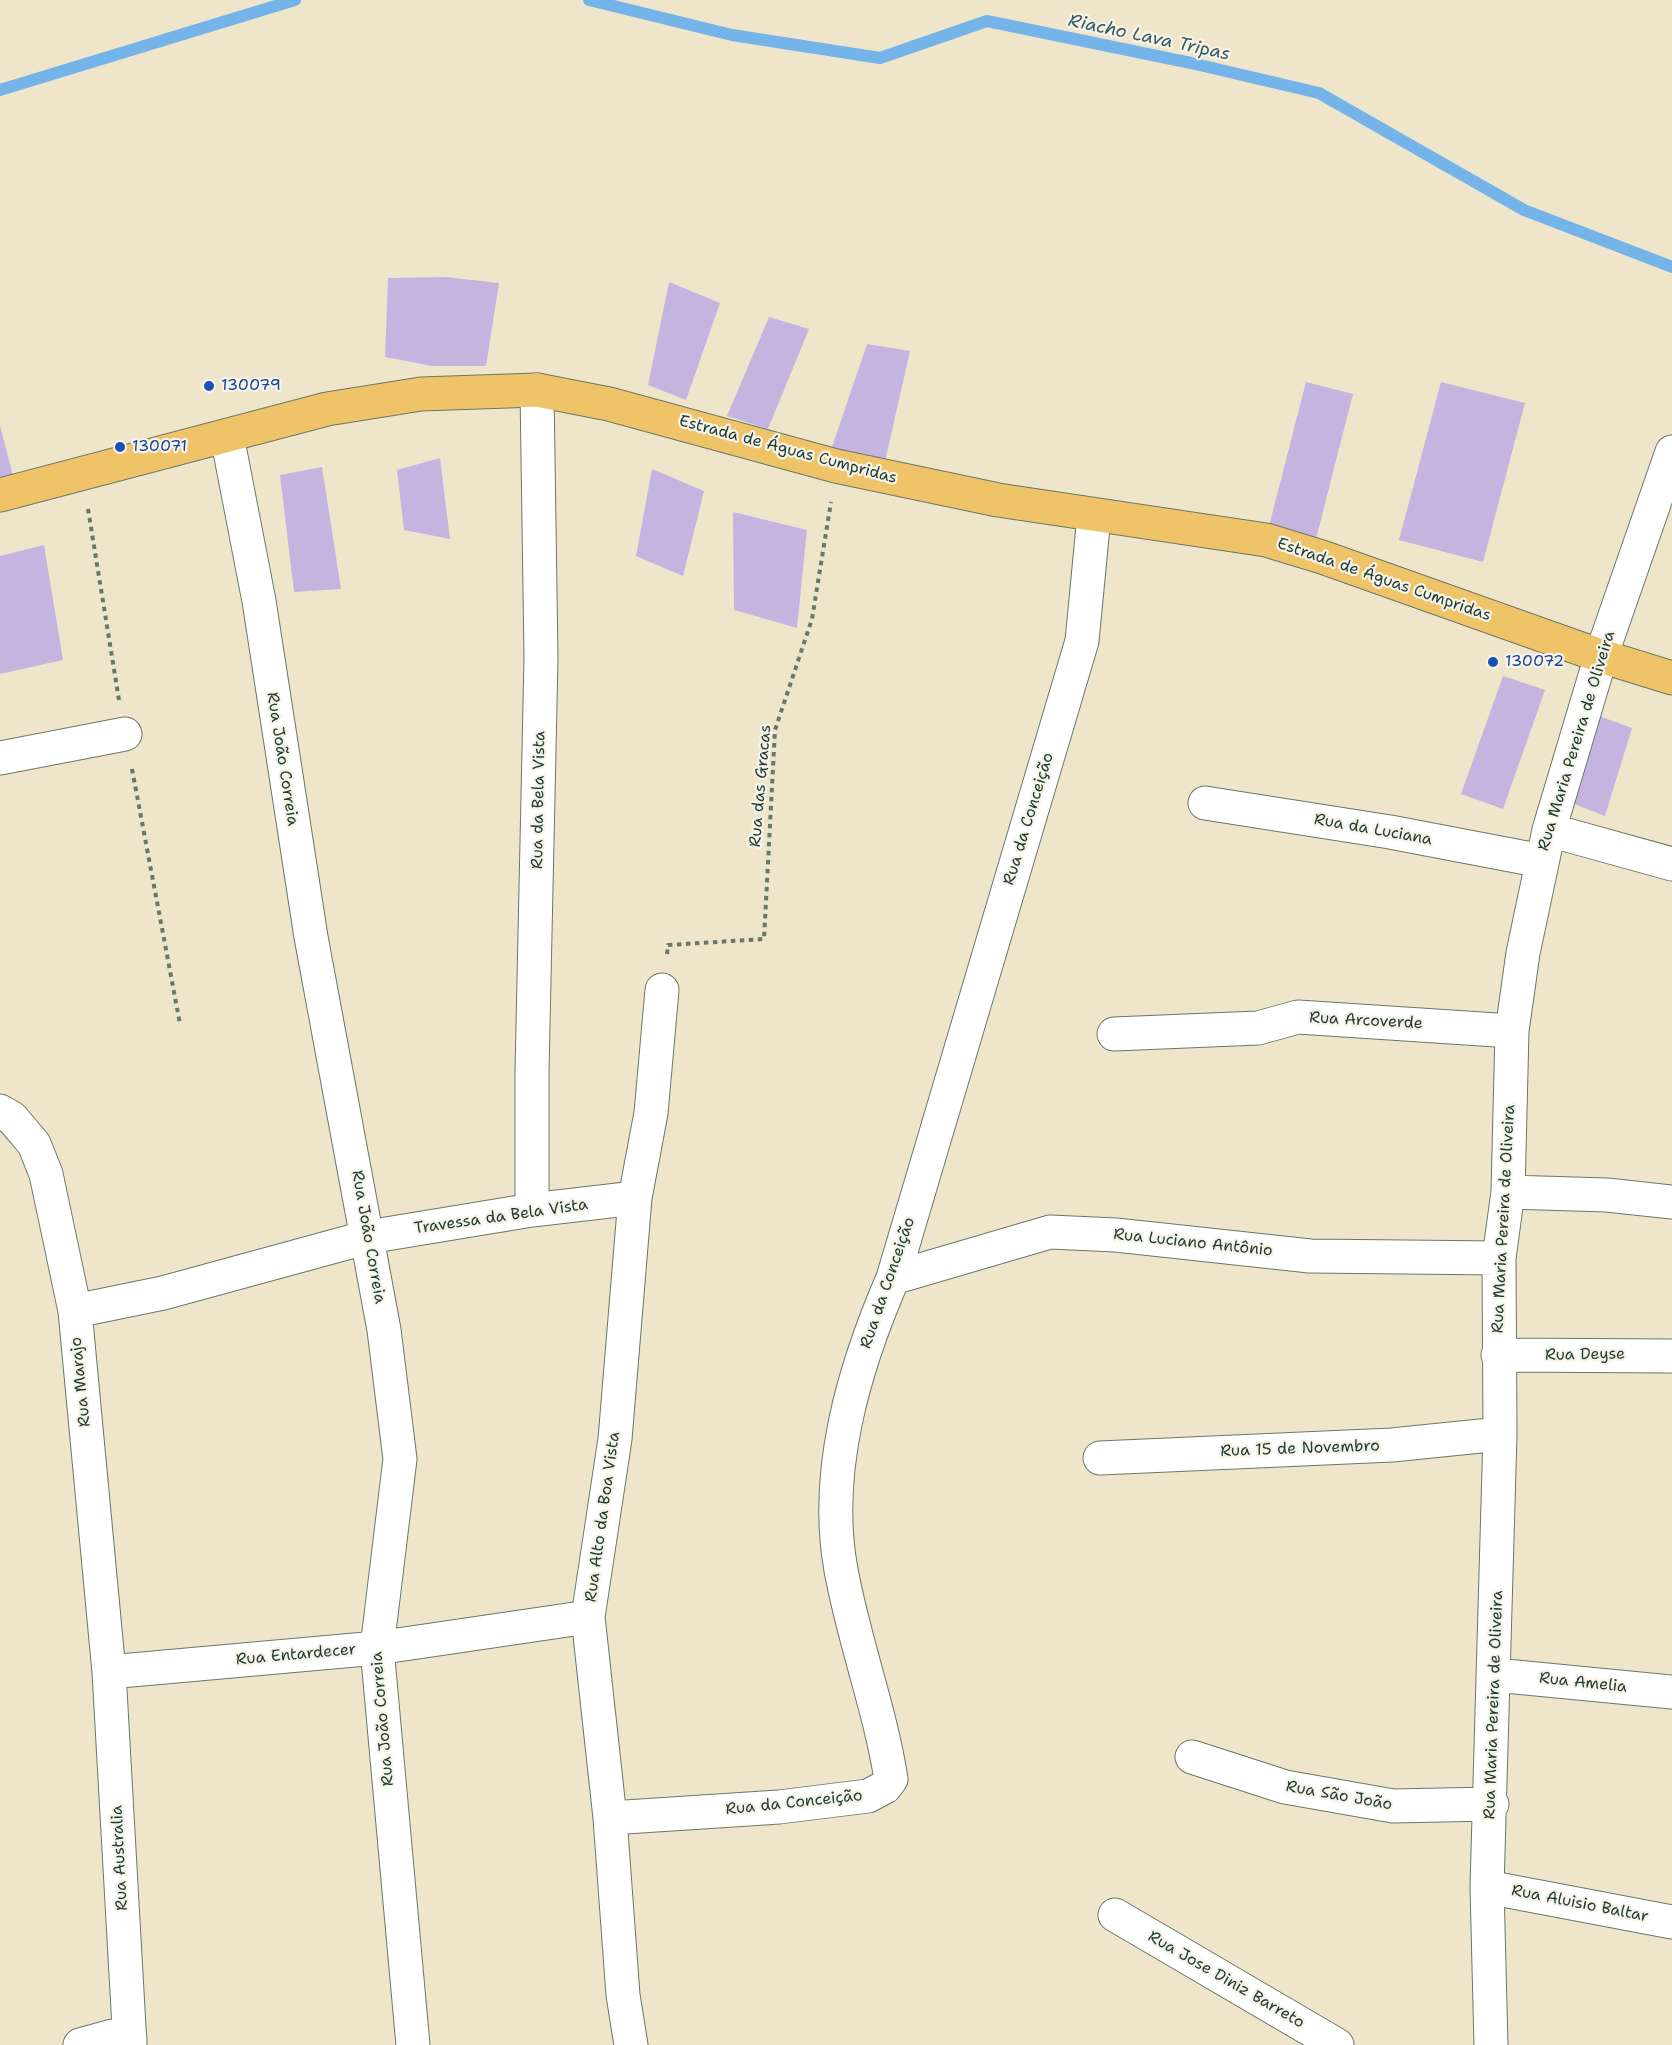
<!DOCTYPE html>
<meta charset="utf-8">
<style>
body{margin:0}
canvas{display:block;background:#efe5ca}
</style>
<canvas width="1672" height="2045"></canvas>
<script>
const context = document.querySelector('canvas').getContext('2d');
context.lineJoin = 'round';
function strokePath(path, color, width, dash) { context.strokeStyle = color; context.lineWidth = width; context.lineCap = dash ? 'butt' : 'round'; context.setLineDash(dash || []); context.stroke(path); }
function paint(path, color) { context.fillStyle = color; context.fill(path, 'evenodd'); }
function drawText(font, color, halo, rows, align = 'center') {
  context.font = font + ' "Shantell Sans",sans-serif'; context.lineWidth = 4.5; context.setLineDash([]); context.textBaseline = 'middle'; context.strokeStyle = halo; context.fillStyle = color; for (const [text, x, y, turn = 0] of rows) {
    context.save(); context.translate(x, y); context.rotate((+turn || 0) * Math.PI / 180); context.textAlign = isNaN(turn) ? turn : align; if (halo) context.strokeText(text, 0, 0); context.fillText(text, 0, 0); context.restore();
  }
}
strokePath(new Path2D(`
 M589 0 732 35 880 58 987 21 1191 63 1319 93 1524 210 1672 267
 M0 90 295 0`), '#74b4e8', 12);
paint(new Path2D(`
 M445 277 499 283 486 366H432L385 357 388 278Z
 M669 282 720 303 686 400 648 385Z
 M769 317 809 329 768 429 727 416Z
 M867 344 910 351 884 466 831 450Z
 M1306 382 1353 394 1316 539 1269 526Z
 M1441 382 1525 403 1483 562 1399 540Z
 M0 426 15 483 0 486Z
 M440 458 450 539 404 530 397 470Z
 M322 467 341 589 294 592 280 475Z
 M652 469 704 491 683 576 636 556Z
 M733 512 807 530 797 628 734 610Z
 M44 545 63 660 0 674V556Z
 M1503 676 1545 690 1503 809 1461 794Z
 M1596 715 1632 728 1605 816 1561 799Z`), '#c6b4e0');
const minor = new Path2D(`
 M227 436 259 601 311 937 384 1330 400 1459 377 1648 413 2045
 M0 758 125 734
 M1205 803 1390 832 1542 861
 M1549 830 1672 864
 M1114 1034 1258 1028 1298 1017 1512 1031
 M0 1111 12 1118 34 1144 46 1174 75 1311 109 1672 130 2045
 M1508 1192 1607 1195 1672 1202
 M532 1210V1072L541 658 537 390
 M893 1278 1050 1232 1116 1235 1310 1256 1499 1258
 M75 1311 163 1293 368 1237 532 1210 635 1198
 M1498 1355 1672 1356
 M1100 1458 1392 1445 1500 1434
 M109 1672 377 1648 588 1617
 M1495 1675 1672 1692
 M1192 1757 1285 1787 1393 1806 1492 1804
 M610 1818 779 1807 868 1796 885 1787 891 1779C880 1709 854 1641 841 1570 823 1472 854 1368 893 1278L1082 641 1094 516
 M1487 1887 1672 1922
 M1115 1915 1337 2045
 M80 2045 113 2036 130 2039
 M631 2045 623 1995 610 1818 588 1617 615 1439 635 1198 651 1113 662 990
 M1491 2045 1487 1887 1500 1434 1499 1258 1508 1192 1512 1031 1523 953 1549 830 1601 656 1672 452`);
const major = new Path2D(`
 M0 495 327 409 421 394 537 390 609 404 836 466 998 500 1266 540 1322 557 1601 656 1672 678`);
strokePath(minor, '#687868', 35);
strokePath(major, '#687868', 35);
strokePath(new Path2D(`
 M88 509 119 700
 M132 769 180 1024
 M667 954 668 945 764 939 775 730 812 619 831 502`), '#687868', 4, [4.5, 4.5]);
strokePath(minor, '#fff', 33);
strokePath(major, '#efc469', 33);
for (const [x, y, r, color] of [
 [209,386,6,"#1a4fb4"],
 [120,447,6,"#1a4fb4"],
 [1493,662,6,"#1a4fb4"]
]) { const dot = new Path2D(); dot.arc(x, y, r, 0, 2 * Math.PI); context.fillStyle = color; context.fill(dot); strokePath(dot, '#f7f3e8', 2); }
drawText('16px', '#164399', '#f7f3e8', [
 ["130079",221,386],
 ["130071",132,447],
 ["130072",1505,662]
], 'left');
drawText('16px', '#1f3d34', '#f7f3e8', [
 ["Estrada de Águas Cumpridas",788,450,15],
 ["Estrada de Águas Cumpridas",1384,580,19],
 ["Rua Maria Pereira de Oliveira",1577,741,-73],
 ["Rua João Correia",282,759,81],
 ["Rua das Gracas",761,786,-85],
 ["Rua da Bela Vista",539,800,-89],
 ["Rua da Conceição",1029,819,-73],
 ["Rua da Luciana",1373,830,10],
 ["Rua Arcoverde",1366,1021,3],
 ["Travessa da Bela Vista",501,1217,-8],
 ["Rua Maria Pereira de Oliveira",1504,1219,-87],
 ["Rua João Correia",368,1237,80],
 ["Rua Luciano Antônio",1193,1243,6],
 ["Rua da Conceição",888,1283,-71],
 ["Rua Deyse",1585,1355,-1],
 ["Rua Marajo",81,1382,-96],
 ["Rua 15 de Novembro",1300,1449,-2],
 ["Rua Alto da Boa Vista",603,1517,-82],
 ["Rua Entardecer",296,1655,-5],
 ["Rua Amelia",1583,1683,6],
 ["Rua Maria Pereira de Oliveira",1494,1705,-88],
 ["Rua João Correia",383,1719,-95],
 ["Rua São João",1339,1796,10],
 ["Rua da Conceição",794,1803,-6],
 ["Rua Australia",120,1858,-93],
 ["Rua Aluisio Baltar",1580,1904,11],
 ["Rua Jose Diniz Barreto",1226,1980,30]
]);
drawText('italic 18px', '#345b61', '#f7f3e8', [
 ["Riacho Lava Tripas",1149,38,12]
]);
</script>
